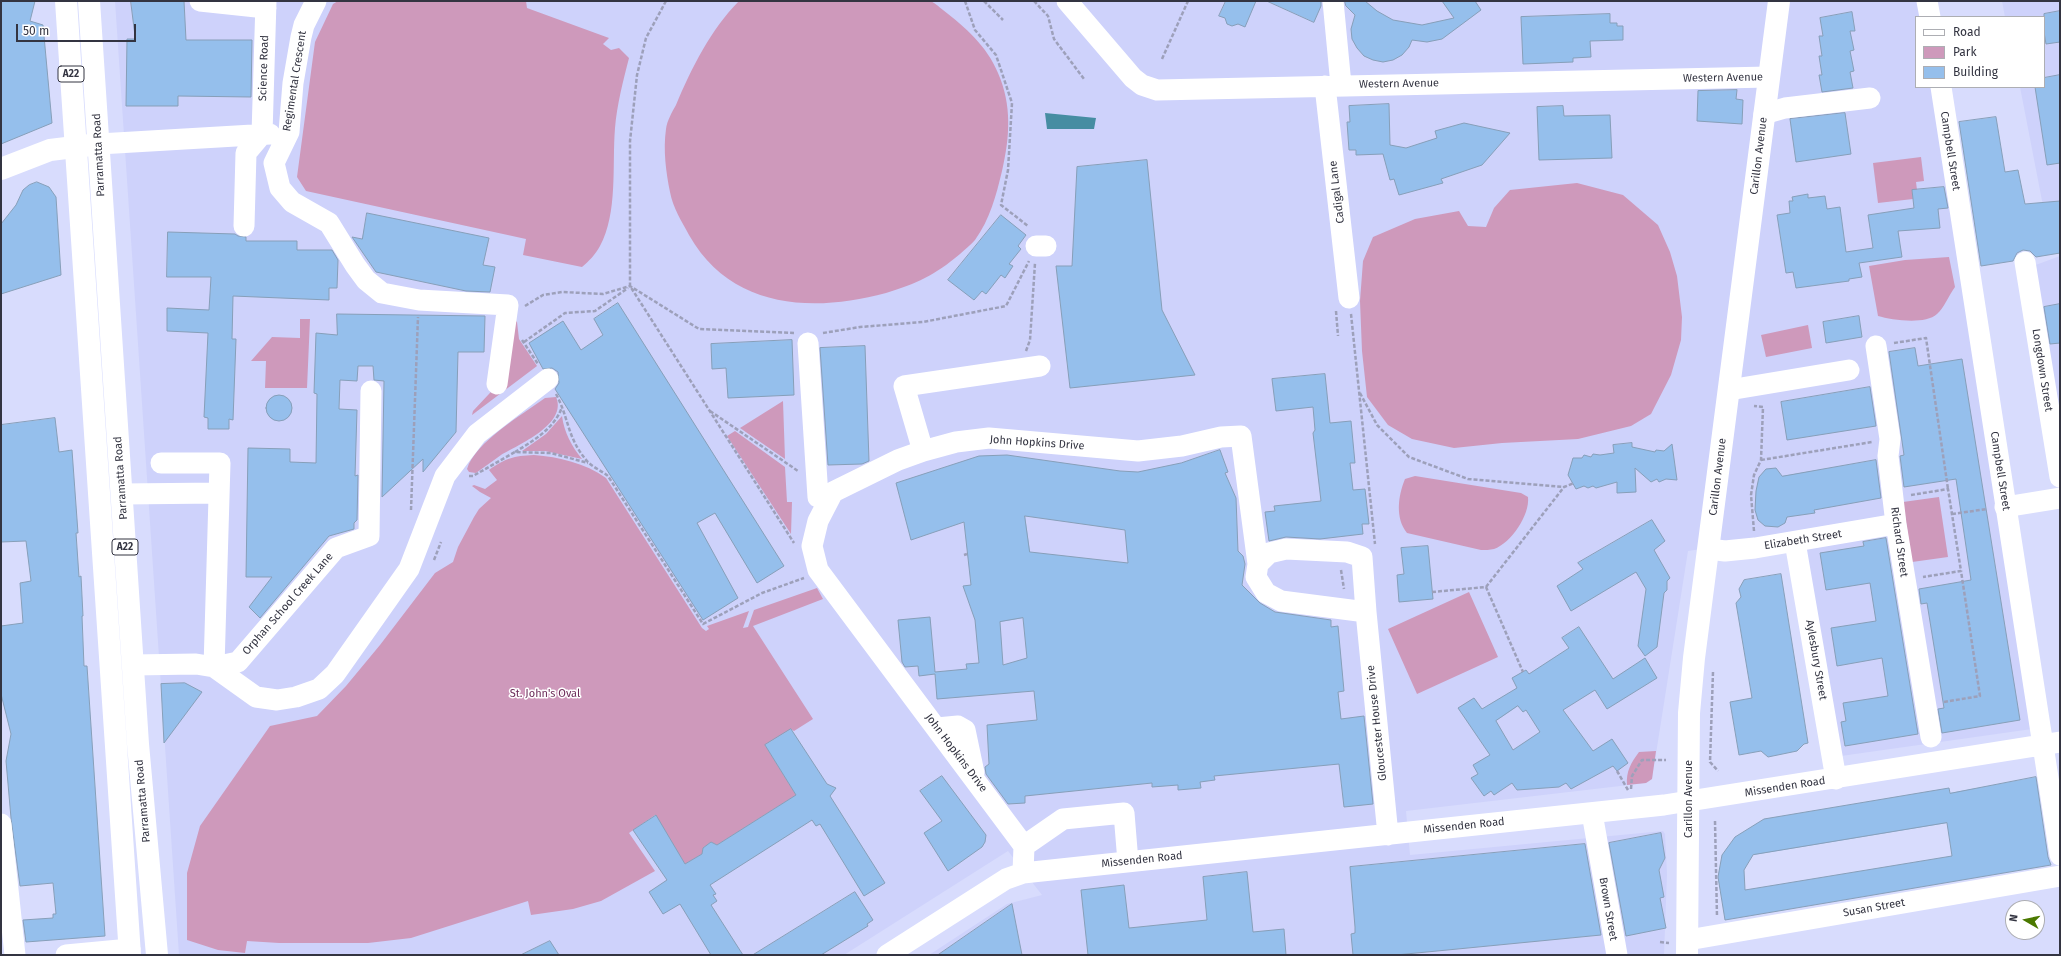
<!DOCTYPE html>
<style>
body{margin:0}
#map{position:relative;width:2061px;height:956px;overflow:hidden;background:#d8dcfd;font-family:"Fira Sans",sans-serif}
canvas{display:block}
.frame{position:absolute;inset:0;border:2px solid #333441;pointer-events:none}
.legend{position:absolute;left:1915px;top:16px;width:130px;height:72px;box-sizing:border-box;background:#fff;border:1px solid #adaeb3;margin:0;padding:5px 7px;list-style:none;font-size:12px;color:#333441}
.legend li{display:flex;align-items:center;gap:8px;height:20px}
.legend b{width:20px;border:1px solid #adaeb3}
.north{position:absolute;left:2005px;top:900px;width:40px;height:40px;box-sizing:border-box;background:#fff;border:1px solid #adaeb3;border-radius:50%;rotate:279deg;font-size:11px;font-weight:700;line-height:16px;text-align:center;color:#333441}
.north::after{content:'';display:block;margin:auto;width:14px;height:18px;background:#4b7900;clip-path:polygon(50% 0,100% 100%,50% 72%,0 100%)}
.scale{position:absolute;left:16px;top:24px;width:120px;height:18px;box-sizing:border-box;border:2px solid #333441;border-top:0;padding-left:5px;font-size:12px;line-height:14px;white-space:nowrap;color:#333441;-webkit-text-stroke:3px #fff;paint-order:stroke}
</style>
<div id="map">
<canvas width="2061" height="956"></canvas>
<div class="frame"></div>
<ul class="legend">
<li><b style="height:5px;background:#fff"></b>Road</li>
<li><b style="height:11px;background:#ce99bb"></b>Park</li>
<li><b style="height:11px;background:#95bfec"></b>Building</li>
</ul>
<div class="north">N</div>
<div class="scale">50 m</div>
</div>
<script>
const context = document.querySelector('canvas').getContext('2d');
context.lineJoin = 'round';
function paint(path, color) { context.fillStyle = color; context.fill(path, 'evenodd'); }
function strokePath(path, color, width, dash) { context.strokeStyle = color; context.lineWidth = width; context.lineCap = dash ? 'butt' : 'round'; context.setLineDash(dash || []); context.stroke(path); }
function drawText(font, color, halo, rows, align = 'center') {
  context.font = font + ' "Fira Sans",sans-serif'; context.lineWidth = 3; context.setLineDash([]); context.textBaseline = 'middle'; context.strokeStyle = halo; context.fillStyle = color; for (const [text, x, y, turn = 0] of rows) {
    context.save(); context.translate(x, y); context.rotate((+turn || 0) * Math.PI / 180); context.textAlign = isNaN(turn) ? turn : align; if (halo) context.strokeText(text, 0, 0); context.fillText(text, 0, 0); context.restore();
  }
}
paint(new Path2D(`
 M115 1H1919L1922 17H1916V87H1932L2032 729 1841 756 1803 533 1688 551 1652 779 1646 783 1406 811 1410 855 1663 831 1665 834 1667 874 1664 955H929L1007 904 1042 895 1008 851 844 955H179Z
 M2002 1H2060V209L2044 211 2020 87H2044V17H2005Z
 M2060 256V432L2033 266Z`), '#ced2fb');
paint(new Path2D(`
 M338 1H526L527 8 609 38 603 44 611 50 619 48 629 58C623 81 617 105 615 128 612 165 618 213 600 246 595 255 589 261 582 267L523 255 526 239 306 191 297 177 315 42 333 4Z
 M739 1C785 1 831 1 877 1 890 1 917 0 930 1 934 2 939 7 943 10 965 27 987 46 998 73 1012 105 1010 137 1002 171 996 196 990 219 975 240 971 245 965 249 960 254 935 275 916 284 886 293 812 313 731 309 689 235 682 222 673 208 670 192 666 172 663 150 666 129 667 121 672 112 676 105 691 69 711 29 739 1Z
 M1921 157 1924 181 1916 182 1917 190 1912 191 1913 199 1878 203 1873 163Z
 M1577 183 1623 195 1658 225 1670 252 1677 276 1682 317 1681 340 1671 375 1651 414 1631 426 1578 439 1502 443 1454 448 1412 439 1388 425 1367 397 1362 351 1360 301 1363 261 1373 237 1415 219 1459 211 1468 226 1486 227 1494 208 1510 190Z
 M1949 257 1955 287C1949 295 1944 308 1937 314 1925 325 1892 320 1878 316L1869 266 1905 260Z
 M300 319H310L307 388H265L266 361H251L272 337 300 338Z
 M514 319 517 322 519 339 537 366 472 415 473 411 504 378Z
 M1808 325 1812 348 1766 357 1761 335Z
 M556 397C568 424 518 445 501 455 493 461 484 467 476 473L469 472 467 469C475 442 522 415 545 398Z
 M783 401 785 459 740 428Z
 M562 416C564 432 572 447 582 459L545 451H522L546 434Z
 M735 431 785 467 787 502H792L791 534 727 436Z
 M534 455C559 457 585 463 606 478L702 628 706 631 709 629 707 626 749 611 743 628 748 627 754 610 817 588 823 599 753 626 813 719 794 731 791 729 765 745 796 795 717 845 711 842 703 848 702 854 685 864 655 815 629 833 655 871 601 901 573 909 531 915 528 901 411 938 368 943H279L247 941 245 953 218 950 187 940V873L200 826 270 726 317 716 346 686 380 645 435 573 453 562 458 547 474 517 479 509 491 498 480 492 472 486 474 485 485 489 497 480 489 470C506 458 513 456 534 455Z
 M1415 476 1521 493 1528 497C1530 515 1511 543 1494 549 1490 550 1485 550 1481 550L1407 533C1395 518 1398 496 1405 479Z
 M1939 497 1948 557 1912 562 1903 502Z
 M1469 592 1498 657 1417 694 1388 629Z
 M1656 751 1652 779 1646 783 1627 785C1626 771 1631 763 1639 752Z`), '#ce99bb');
paint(new Path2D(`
 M1045 113 1096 118 1094 129H1047Z`), '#468da2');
const building = new Path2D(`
 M1 1H35L30 21 43 25 52 123 1 144Z
 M131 1H184L186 40H252L251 97 178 96V106H126L127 39H135Z
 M1226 1H1256L1245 27 1238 24 1232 26 1227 24 1225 18 1219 16Z
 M1267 1H1321V6L1314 22Z
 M1345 1H1365L1377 11 1393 20 1422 25 1454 18 1442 1H1475L1481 10 1442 39 1427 42 1412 40 1409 47 1402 55 1393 60 1383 62 1373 60 1364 56 1357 48 1352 39 1351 29 1355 15 1346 6Z
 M2060 11V42L2046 44 2044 32V14Z
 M1852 12 1855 31H1850L1854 50 1850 51 1854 71 1850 72 1853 88 1822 92 1819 75H1822L1819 56H1822L1819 36H1823L1820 18Z
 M1610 14V23H1617V26H1623V40L1590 41 1591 57 1573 58V62L1523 64 1521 17Z
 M2060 75V163L2047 165 2035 87H2044V78Z
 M1737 90 1736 99 1743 100 1742 124 1697 121 1698 91Z
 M1389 104 1390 145 1406 148 1437 138 1435 131 1464 123 1510 133 1482 165 1441 179 1443 183 1399 195 1394 179 1390 180 1383 154 1356 155V150H1349L1347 122H1350L1349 106Z
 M1563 106 1564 116 1610 115 1612 158 1539 160 1537 107Z
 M1845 113 1851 154 1796 162 1790 119Z
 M1996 117 2005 172 2018 170 2025 204 2060 201V253L2036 257 2030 251 2023 250 2017 253 2013 261 1981 266 1959 122Z
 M1147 160 1162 310 1195 375 1070 388 1056 266H1072L1077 167Z
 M37 182 49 187 56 197 61 275 1 294V224L16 205 23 190 29 185Z
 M1944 187 1948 208 1938 209 1940 228 1898 231 1902 257 1859 263 1862 277 1849 279V281L1796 288 1793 272 1786 273 1777 215 1790 213 1789 201H1793L1792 197 1808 194V198L1825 196 1827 209 1840 207 1846 252 1873 248 1868 215 1914 208 1912 190Z
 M367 213 489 238 483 265 495 267 490 292 466 291 376 272 352 237 362 239Z
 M1001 215 1026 235 1018 246 1021 249 1009 264 1013 266 1005 278 1001 275 986 294 982 291 974 300 948 280Z
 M168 232 235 234 238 236 246 237V241H297V250H332L338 260 337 288H329V300L233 296 232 339H236L233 420 229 419V429H208V418L204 417 208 333 167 331V308L209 310 211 277H167Z
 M618 303 784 566 757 583 715 513 697 523 738 598 703 620 555 389 559 383 558 372 552 368 543 369 529 343 563 321 581 350 603 335 594 319Z
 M2060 304V343L2050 344 2044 307Z
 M337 314 485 316 484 352H458L456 432 423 472V459L382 497 384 381 374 380 373 366H358L357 381 340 380 339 409 357 410 355 476 358 475 357 520 354 523V529L329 536 260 618 249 607 272 577H246L248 448 290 449V462L316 463 317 394 314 393 316 333 337 335Z
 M1859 316 1862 337 1826 343 1823 322Z
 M792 340 794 395 728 398 726 368 712 369 711 344Z
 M865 346 869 461 862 464 828 465 820 348Z
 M1915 348 1918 366 1962 359 2020 720 1942 733 1938 709 1944 708 1927 603 1921 604 1919 589 1971 580 1956 479 1904 487 1900 456 1904 455 1889 352Z
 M1325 374 1330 423 1351 421 1355 463H1350L1353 490 1365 489 1369 524H1362L1363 534 1320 539 1286 537 1269 541 1265 512 1275 511 1274 506 1321 501 1313 433 1315 430 1313 407 1276 411 1272 379Z
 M1870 387 1876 426 1787 440 1781 402Z
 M266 408a13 13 0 1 1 26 0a13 13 0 1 1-26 0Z
 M55 418 59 452 72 450 78 533H76L79 577 81 576 83 616H82L84 666H87L105 936 26 942 23 920 53 918V914H56L53 883 20 886 11 818 6 761 11 734 1 694V626L23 623 20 583 31 581 26 541 1 542V425Z
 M1632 443V447L1655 452 1656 450 1664 451 1672 444 1677 480 1666 479 1659 482 1657 479 1651 482 1635 468 1636 492 1617 493V482L1596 488 1593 486 1588 488 1584 486 1576 489 1568 475 1573 458H1582L1584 455 1591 457 1593 454 1600 455 1614 453 1613 445Z
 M1220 450 1228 472 1225 473 1236 498 1238 551 1243 556 1245 564 1242 585 1260 603 1275 612 1331 620V627L1338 626 1344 691 1338 692 1341 719 1364 716 1373 804 1344 807 1339 764 1214 776 1215 780 1200 782 1201 788 1178 790V785L1152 787V783L1025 796V803L1008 804 986 774 985 767 989 764 987 725 1037 720 1034 691 937 699 935 674 919 676 918 666 905 667 902 662 898 620 930 617 935 672 967 669 966 664 979 663 975 620 963 586 971 585 964 522 911 540 896 483 979 456 1007 455 1120 471 1138 472 1181 463ZM1025 516 1125 530 1128 563 1030 552ZM1023 618 1027 658 1003 665 1000 622Z
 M1876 460 1881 498 1814 510 1815 513 1787 517 1785 523 1778 527 1765 526 1758 520 1755 510 1756 491 1759 477 1766 469 1776 468 1782 476Z
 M1652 520 1665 541 1654 550 1670 578 1667 581V590L1664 593 1657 647 1645 656 1638 646 1646 589 1636 572 1571 611 1557 586 1583 569 1578 563Z
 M1886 538 1918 734 1845 746 1841 722 1846 721 1843 703 1888 696 1882 658 1837 666 1831 628 1876 621 1870 583 1826 590 1820 553 1864 546 1863 542Z
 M1428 546 1433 599 1399 602 1397 575 1404 574 1401 548Z
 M1781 574 1808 743 1804 744 1797 751 1768 757 1761 751 1739 755 1730 702 1752 698 1736 603 1741 597 1739 589 1744 580Z
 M1579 627 1613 679 1645 658 1657 678 1607 709 1595 690 1563 710 1593 751 1612 739 1628 763 1617 771 1613 766 1571 789 1566 783 1559 787 1517 790 1512 783 1494 795 1491 791 1484 796 1471 778 1478 774 1473 765 1490 755 1458 708 1474 698 1482 709 1517 688 1512 678 1526 670 1529 674 1569 648 1562 638ZM1518 706 1523 712 1526 710 1540 732 1513 750 1496 721Z
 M185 683 202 692 164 743 161 684Z
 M791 729 827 784 836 788 830 796 885 883 864 896 820 824 816 826 812 820 710 885 716 894 713 895 717 901 711 905 743 955H711L680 904 663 914 649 892 667 880 633 830 656 815 685 864 702 854 703 848 711 842 717 845 796 795 765 745Z
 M942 776 986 835 985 842 982 847 948 871 924 833 942 821 920 791Z
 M2036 777 2048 857 2051 865 1725 920 1718 877 1722 855 1735 837 1764 819 1949 788 1950 793ZM1947 823 1952 856 1745 890 1744 870 1753 855Z
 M1661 833 1665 858 1659 870 1664 897 1660 898 1666 928 1626 936 1609 843Z
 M1585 844 1601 935 1396 955H1353L1351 934 1355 933V927L1350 867Z
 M1247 872 1253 932 1284 929 1286 955H1088L1081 890 1124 885 1129 928 1207 920 1203 877Z
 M855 892 873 920 867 924 868 926 821 955H753Z
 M1012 904 1022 955H938Z
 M550 941 559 955H521Z`);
paint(building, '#95bfec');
strokePath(building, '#879fb9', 1);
strokePath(new Path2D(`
 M666 1 646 38 637 75 630 141V286L794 543
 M965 1 975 30 996 55 1012 103 1008 170 1001 205 1028 226
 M984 1 1003 20
 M1034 1 1048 16 1054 39 1084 79
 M1162 59 1188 1
 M525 306 543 295 562 292 603 294 630 286 699 329 794 333
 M1336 311 1338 336
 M1351 314 1375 544
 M823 333 860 327 923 322 1006 306 1029 261
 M522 340 538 364
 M524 342 565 313 595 311 628 288
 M1894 343 1926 338 1948 489
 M1026 351 1030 340 1035 263
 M1360 393 1377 425 1409 457 1468 479 1564 487
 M556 394C569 418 567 438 587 461 592 467 602 471 608 476L703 624 762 593 804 578
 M710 411 798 471
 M515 452C533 441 555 428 562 407
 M1761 460 1872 442
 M469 476H473L515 452 551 453 588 463
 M1911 495 1948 489 1961 571 1923 577
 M411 510 418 317
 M1952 514 1987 509
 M1754 531 1751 495 1754 475 1761 460 1763 407 1754 406
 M964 555 967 554
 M434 560 441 542
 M1341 570 1344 589
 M1486 587 1564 487 1574 483
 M1432 592 1486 587 1523 672
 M1713 672 1710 762 1718 771
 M1944 702 1980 696 1961 571
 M1617 771 1628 790
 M1631 789 1632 776 1642 760H1666
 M1715 821 1717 917
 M1660 942 1669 943`), '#9da0ba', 2.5, [4, 2]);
strokePath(new Path2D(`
 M200 1 266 8
 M316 1 304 25 301 37 293 83 289 132 274 163 280 188 292 202 329 223 355 265 366 280 382 293 419 300 508 305 497 384
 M1067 1 1133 78 1142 85 1157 90 1769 77
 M1333 1 1341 85
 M1927 1 1930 17
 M1325 86 1349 298
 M1941 87 2060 855
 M1764 114 1785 108 1870 98
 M99 144 270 134
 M244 226 246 153 262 134 266 1
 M1036 246H1046
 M2025 262 2060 477
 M808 343 818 497 827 501
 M1876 346 1890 439 1888 456 1896 524 1931 737
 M1729 390 1849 370
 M923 451 904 386 1040 366
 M161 463H220L214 667 256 697 277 700 296 697 319 689 335 674 409 569 445 476 477 434 548 379
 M122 494 219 493
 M2005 507 2060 498
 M1795 542 1836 779
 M1709 549 1725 551 1755 548 1896 524
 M1366 612 1281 601 1266 593 1256 577 1258 564 1269 553 1286 549 1347 552 1362 557 1366 612 1388 835
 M133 665 196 664 214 667 238 662 336 548 369 536 371 391
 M937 728 958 726 965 730 974 773
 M1592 813 1617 955
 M1 824 15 955
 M1024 846 1063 819 1124 813 1128 862
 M1023 873 1024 846 818 570 812 546 818 521 833 492 898 460 923 451 956 442 989 438 1138 451 1182 446 1221 437 1241 436 1258 564
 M1688 940 2060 876
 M66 955 130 949
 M887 955 1006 879 1023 873 1664 805 2060 742`), '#fff', 21);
strokePath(new Path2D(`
 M1 169 50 150 99 144
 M1687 955 1689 713 1694 658 1779 1`), '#fff', 22);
strokePath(new Path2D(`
 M66 1 130 955
 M89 1 138 744 157 955`), '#fff', 22);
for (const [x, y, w] of [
 [71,74,26],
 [125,547,26]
]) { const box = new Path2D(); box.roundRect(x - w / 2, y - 8, w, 16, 3); context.fillStyle = '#fff'; context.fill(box); strokePath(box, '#333441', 1); }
drawText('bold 10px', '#333441', null, [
 ["A22",71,74],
 ["A22",125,547]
]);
drawText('11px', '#333441', '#fff', [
 ["Science Road",264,68,-88],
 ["Western Avenue",1723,78,-1],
 ["Regimental Crescent",295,81,-81],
 ["Western Avenue",1399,84,-1],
 ["Campbell Street",1950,151,81],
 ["Parramatta Road",99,155,-93],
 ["Carillon Avenue",1759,156,-83],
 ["Cadigal Lane",1337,192,-97],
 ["Longdown Street",2042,370,81],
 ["John Hopkins Drive",1037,443,4],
 ["Campbell Street",2000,471,81],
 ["Carillon Avenue",1718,477,-83],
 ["Parramatta Road",121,478,-94],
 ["Elizabeth Street",1803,540,-9],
 ["Richard Street",1899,542,82],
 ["Orphan School Creek Lane",288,604,-49],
 ["Aylesbury Street",1816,660,80],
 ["Gloucester House Drive",1377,723,-96],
 ["John Hopkins Drive",956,753,53],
 ["Missenden Road",1785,787,-9],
 ["Carillon Avenue",1689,799,-90],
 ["Parramatta Road",143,801,-95],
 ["Missenden Road",1464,826,-6],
 ["Missenden Road",1142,860,-6],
 ["Susan Street",1874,908,-10],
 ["Brown Street",1608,909,80]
]);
drawText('11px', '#6c2c59', '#fff', [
 ["St. John's Oval",545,694]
]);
</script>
